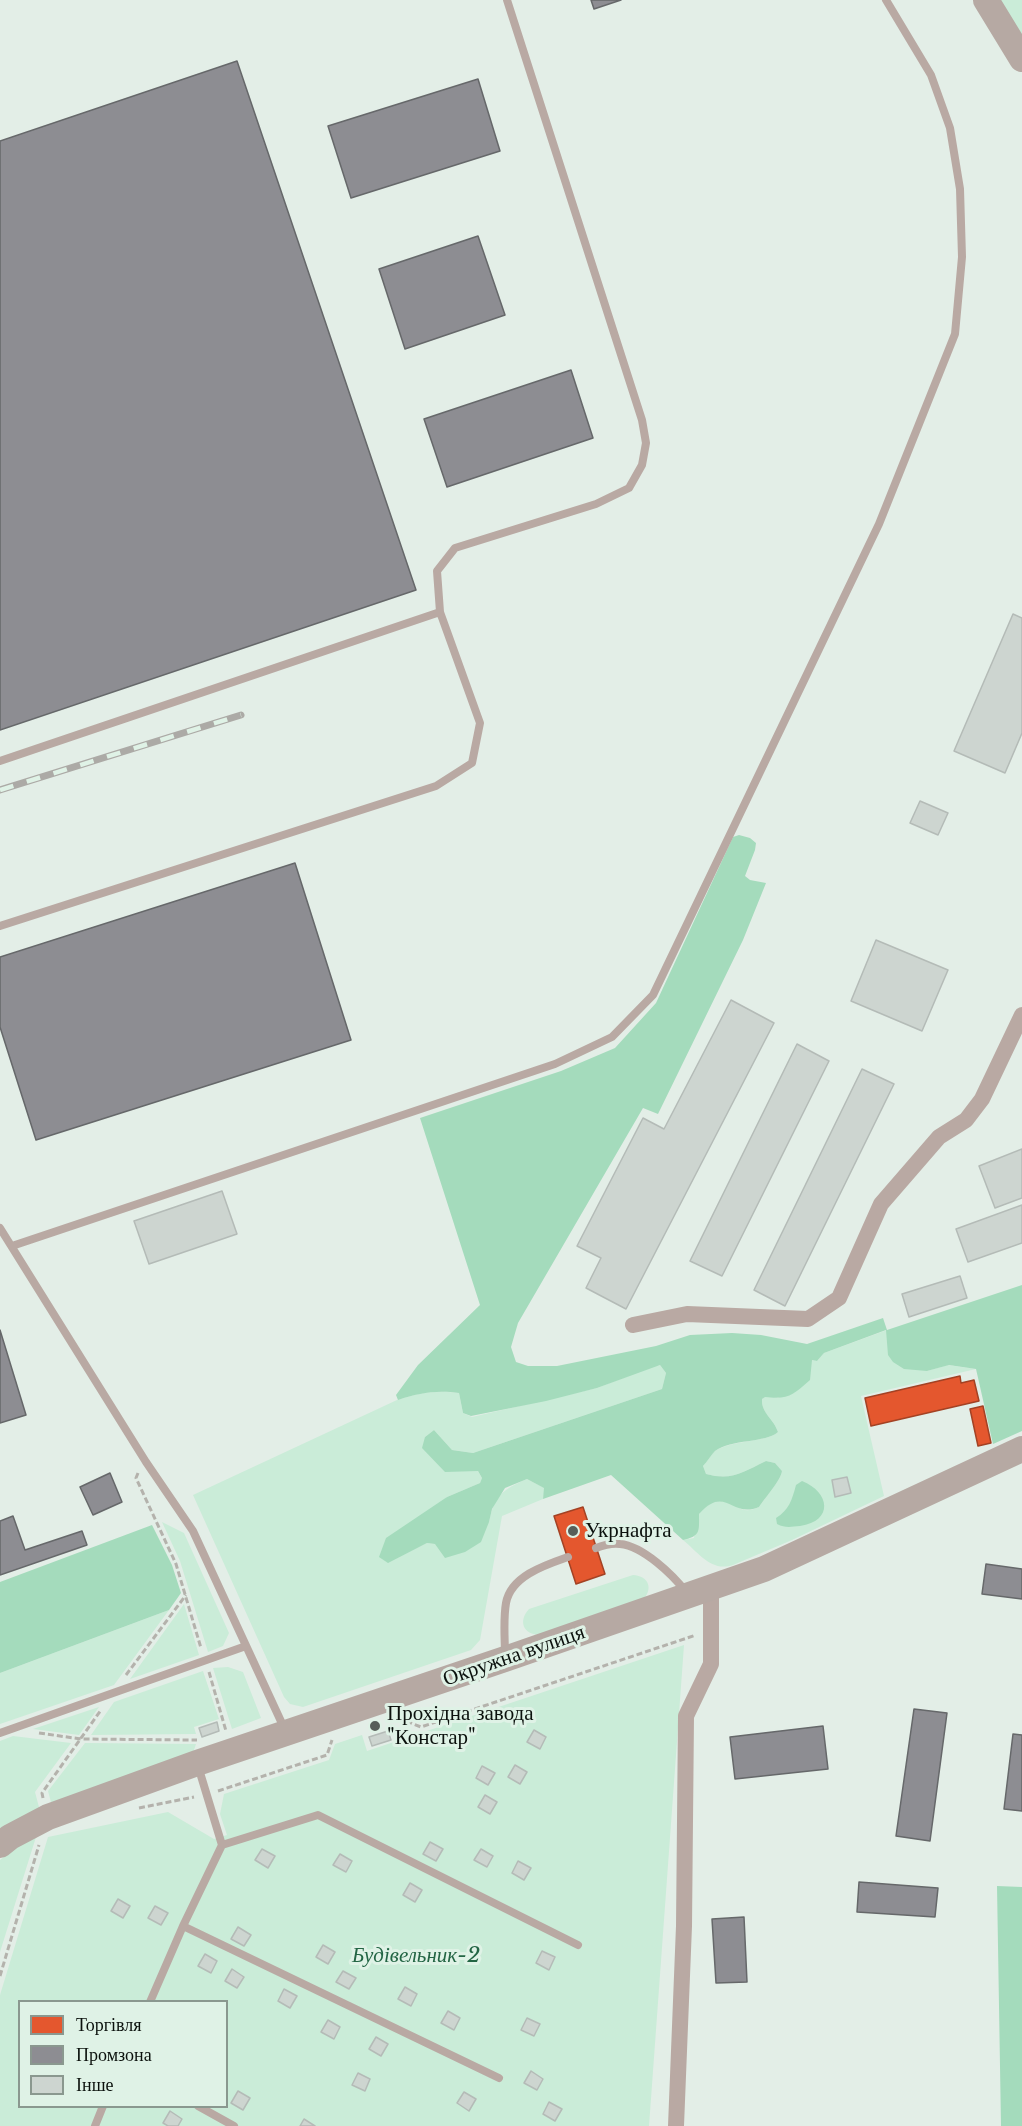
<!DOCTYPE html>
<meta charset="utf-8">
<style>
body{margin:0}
#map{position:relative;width:1022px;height:2126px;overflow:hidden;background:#e3eee7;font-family:"Libre Baskerville",serif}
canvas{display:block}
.legend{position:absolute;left:18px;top:2000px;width:210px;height:108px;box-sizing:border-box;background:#dff2e6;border:2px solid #8a988f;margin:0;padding:8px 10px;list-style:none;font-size:18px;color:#0b110d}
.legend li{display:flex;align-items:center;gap:12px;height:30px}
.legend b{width:30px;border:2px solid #8a988f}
</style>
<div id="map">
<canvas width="1022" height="2126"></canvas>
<ul class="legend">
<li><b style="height:16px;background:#e4572e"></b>Торгівля</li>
<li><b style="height:16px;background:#8d8d92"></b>Промзона</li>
<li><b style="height:16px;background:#cdd5d0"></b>Інше</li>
</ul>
</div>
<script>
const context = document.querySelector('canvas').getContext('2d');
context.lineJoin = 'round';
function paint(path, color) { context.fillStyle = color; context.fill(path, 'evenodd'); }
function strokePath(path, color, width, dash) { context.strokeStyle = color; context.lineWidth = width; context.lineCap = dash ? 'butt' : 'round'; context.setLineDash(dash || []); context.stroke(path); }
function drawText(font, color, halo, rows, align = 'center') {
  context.font = font + ' "Libre Baskerville",serif'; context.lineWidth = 6; context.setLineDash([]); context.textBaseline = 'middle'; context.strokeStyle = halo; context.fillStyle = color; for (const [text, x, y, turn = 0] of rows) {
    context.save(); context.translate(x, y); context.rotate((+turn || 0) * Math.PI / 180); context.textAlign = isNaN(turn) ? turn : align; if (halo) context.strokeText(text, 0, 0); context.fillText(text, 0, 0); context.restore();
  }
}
paint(new Path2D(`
 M986 0H1022V59Z
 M887 1330 927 1371 948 1365 976 1369 861 1396 884 1496 792 1540 733 1565C711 1572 700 1554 683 1540L694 1538C695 1531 696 1520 699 1514 704 1505 719 1498 728 1502 741 1508 743 1514 759 1507 765 1498 781 1480 782 1471L775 1463 766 1461C743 1472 732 1481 706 1474L703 1466C707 1461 711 1455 715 1451 731 1440 768 1442 778 1432 774 1419 761 1413 762 1399L765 1396 778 1398 812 1360 817 1361 824 1353Z
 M660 1365 666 1373 662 1389 473 1453 452 1450 434 1430 425 1437 478 1471 482 1478 480 1483 447 1497 388 1562 427 1543 435 1544 489 1522C494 1496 503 1489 527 1479L545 1488 543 1499 502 1516 480 1640 471 1650 303 1707 290 1704 284 1697 193 1495 397 1400C421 1392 434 1390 459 1393L463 1413 472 1417 597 1388 651 1367Z
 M162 1522 184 1533 229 1633 223 1646 208 1652 180 1561Z
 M633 1575C649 1576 654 1589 642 1601L539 1635C523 1634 518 1621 529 1609Z
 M184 1604 199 1655 130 1679Z
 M169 1610 114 1685 0 1724V1673Z
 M684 1645 649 2126H0V1995L48 1837 168 1812 214 1839 227 1835 220 1814 224 1794 329 1760 335 1744 362 1735 367 1751ZM20 2002H226V2106H20Z
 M228 1667 243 1672 261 1718 232 1729 213 1668Z
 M203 1671 219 1719 194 1727 196 1734 91 1735 114 1702Z
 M99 1707 79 1735 33 1729Z
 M13 1736 71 1743 35 1792 40 1811 0 1833V1741Z
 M85 1743 196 1744 193 1753 52 1806 48 1791Z
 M36 1837 0 1952V1860L16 1847Z`), '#caecd8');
paint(new Path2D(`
 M739 835 750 838 756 843 755 850 745 876 750 880 766 883 743 940 658 1114 643 1108 518 1323 511 1347 516 1362 528 1366H557L656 1346 690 1335 732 1333 761 1335 807 1344 883 1318 887 1330 1022 1285V1431L993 1444 976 1369 949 1365 927 1371 904 1369 893 1362 888 1355 886 1330 824 1353 817 1361 812 1360 810 1380C793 1395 788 1400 765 1397L762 1399C761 1413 774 1419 778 1432 766 1443 731 1439 715 1451 711 1455 707 1462 703 1466L706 1474C732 1481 743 1472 766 1461L775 1463 782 1471C781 1480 765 1498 759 1507 731 1519 726 1484 699 1514 699 1531 701 1536 683 1540L611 1475 543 1499 544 1488 527 1479 505 1488 492 1509 489 1522 481 1542 465 1552 445 1558 435 1544 427 1543 388 1563 379 1557 386 1538 447 1497 480 1483 482 1478 478 1471 445 1472 422 1448 425 1437 434 1430 452 1450 473 1453 662 1389 666 1373 660 1365 597 1388 546 1401 471 1416 463 1413 459 1393C436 1390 419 1393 398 1400L396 1395 418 1365 480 1305 420 1118 561 1071 615 1048 656 1003 733 837Z
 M802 1481C830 1492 834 1521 800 1526 790 1527 785 1528 777 1524L776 1518C789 1510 792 1500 796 1485Z
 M152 1525 172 1565 181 1593 169 1610 0 1673V1582Z
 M997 1886 1022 1887V2126H1001Z`), '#a4dbbc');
const shops = new Path2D(`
 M960 1376 961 1383 974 1380 979 1401 871 1426 865 1398Z
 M983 1406 991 1443 978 1446 970 1409Z
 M583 1507 605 1574 576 1584 554 1516Z`);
paint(shops, '#e4572e');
strokePath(shops, '#a34224', 1.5);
const industry = new Path2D(`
 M591 0H621L594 9Z
 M237 61 416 590 0 730V141Z
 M478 79 500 151 351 198 328 126Z
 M478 236 505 315 405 349 379 269Z
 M571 370 593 438 447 487 424 419Z
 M295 863 351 1040 36 1140 0 1027V957Z
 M0 1330 26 1415 0 1423Z
 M110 1473 122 1502 93 1515 80 1487Z
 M13 1516 25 1550 82 1531 87 1545 0 1575V1521Z
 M986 1564 1022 1569V1599L982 1594Z
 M914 1709 947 1713 930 1841 896 1836Z
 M823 1726 828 1769 735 1779 730 1737Z
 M1013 1734 1022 1735V1811L1004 1809Z
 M859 1882 938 1888 935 1917 857 1912Z
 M744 1917 747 1982 716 1983 712 1919Z`);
paint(industry, '#8d8d92');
strokePath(industry, '#66686a', 1.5);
const building = new Path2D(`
 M1013 614 1022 618V733L1005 773 954 751Z
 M920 801 948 813 938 835 910 823Z
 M876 940 948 970 922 1031 851 1001Z
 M731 1000 774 1023 626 1309 586 1288 601 1258 577 1246 643 1118 664 1129Z
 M797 1044 829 1061 722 1276 690 1261Z
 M862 1069 894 1084 785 1306 754 1290Z
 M1022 1149V1198L995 1208 979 1166Z
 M222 1191 237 1234 149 1264 134 1221Z
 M1022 1205V1243L968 1262 956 1229Z
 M960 1276 967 1298 909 1317 902 1294Z
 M847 1477 851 1493 835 1497 832 1480Z
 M217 1722 219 1731 202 1737 199 1728Z
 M534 1730 546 1737 540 1749 527 1742Z
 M388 1731 391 1740 372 1746 369 1737Z
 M515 1765 527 1772 520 1784 508 1777Z
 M482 1766 495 1773 488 1785 476 1778Z
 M485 1795 497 1802 490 1814 478 1807Z
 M430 1842 443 1849 436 1861 423 1854Z
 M262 1849 275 1856 268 1868 255 1860Z
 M481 1849 493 1856 487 1867 474 1860Z
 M340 1854 352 1861 346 1872 333 1865Z
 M518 1861 531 1868 524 1880 512 1873Z
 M410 1883 422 1890 415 1902 403 1895Z
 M118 1899 130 1906 123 1918 111 1911Z
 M155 1906 168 1913 161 1925 148 1918Z
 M238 1927 251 1935 244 1946 231 1939Z
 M323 1945 335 1952 328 1964 316 1957Z
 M542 1951 555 1957 549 1970 536 1963Z
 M205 1954 217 1961 211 1973 198 1966Z
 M232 1969 244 1977 237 1988 225 1981Z
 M343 1971 356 1978 349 1989 336 1982Z
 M405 1987 417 1994 411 2006 398 1999Z
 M284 1989 297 1996 290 2008 278 2001Z
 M448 2011 460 2018 454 2030 441 2023Z
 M527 2018 540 2024 534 2036 521 2030Z
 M328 2020 340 2027 334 2039 321 2032Z
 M376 2037 388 2044 381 2056 369 2049Z
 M531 2071 543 2079 537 2090 524 2083Z
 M358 2073 370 2079 365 2091 352 2085Z
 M238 2091 250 2098 243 2110 231 2103Z
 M464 2092 476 2099 469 2111 457 2103Z
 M549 2102 562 2109 555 2121 543 2114Z
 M170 2111 182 2119 178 2126H168L163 2123Z
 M304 2119 315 2126H300Z`);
paint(building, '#cdd5d0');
strokePath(building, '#b4bbb7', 1.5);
strokePath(new Path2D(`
 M138 1473 136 1478 176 1564 201 1648
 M209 1672 226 1731
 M126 1675 186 1595
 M398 1718 421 1727 696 1635
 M39 1733 81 1739 197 1740
 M218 1791 327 1755 332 1740
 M43 1798 42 1793 101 1710
 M139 1808 194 1797
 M0 1976 39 1845`), '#b4b2ac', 3, [6, 3]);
strokePath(new Path2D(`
 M0 761 440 612
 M0 926 436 786 472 763 480 723 440 612 437 571 455 548 596 504 629 488 642 465 646 443 642 420 507 0
 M0 1228 146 1462 193 1531 285 1730
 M12 1246 555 1064 612 1037 653 995 879 524 955 334 962 257 960 189 950 128 931 75 886 0
 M596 1548C604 1545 612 1543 620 1544 643 1546 673 1575 686 1592
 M505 1656C505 1639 503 1620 506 1603 511 1576 545 1565 568 1557
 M0 1733 246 1646
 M222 1845 318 1815 578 1945
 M183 1926 499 2078
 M150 2002 183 1926 222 1845 198 1766
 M198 2106 234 2126
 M95 2126 103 2106`), '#b9a9a3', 8);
strokePath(new Path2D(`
 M633 1325 687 1314 808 1319 839 1298 881 1204 939 1137 966 1120 982 1099 1022 1015
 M676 2126 684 1926 686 1716 711 1664V1587`), '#b9a9a3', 16);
strokePath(new Path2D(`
 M986 0 1022 59
 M0 1845 10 1837 48 1817 197 1763 505 1659 764 1569 1022 1449`), '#b6a9a3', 26);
const rail = new Path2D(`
 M0 790 241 715`);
strokePath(rail, '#acaaa6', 7);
strokePath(rail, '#dff2e6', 4.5, [14]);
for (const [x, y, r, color] of [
 [573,1531,6,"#575e59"],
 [375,1726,6,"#575e59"]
]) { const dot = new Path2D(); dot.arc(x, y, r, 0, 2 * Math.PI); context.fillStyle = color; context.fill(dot); strokePath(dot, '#dff2e6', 2); }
drawText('21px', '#0b110d', '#dff2e6', [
 ["Укрнафта",585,1531],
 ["Прохідна завода",387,1714],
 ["\"Констар\"",387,1738]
], 'left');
drawText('21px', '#0b110d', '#dff2e6', [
 ["Окружна вулиця",514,1656,-19]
]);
drawText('italic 21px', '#236544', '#dff2e6', [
 ["Будівельник-2",416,1956]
]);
</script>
